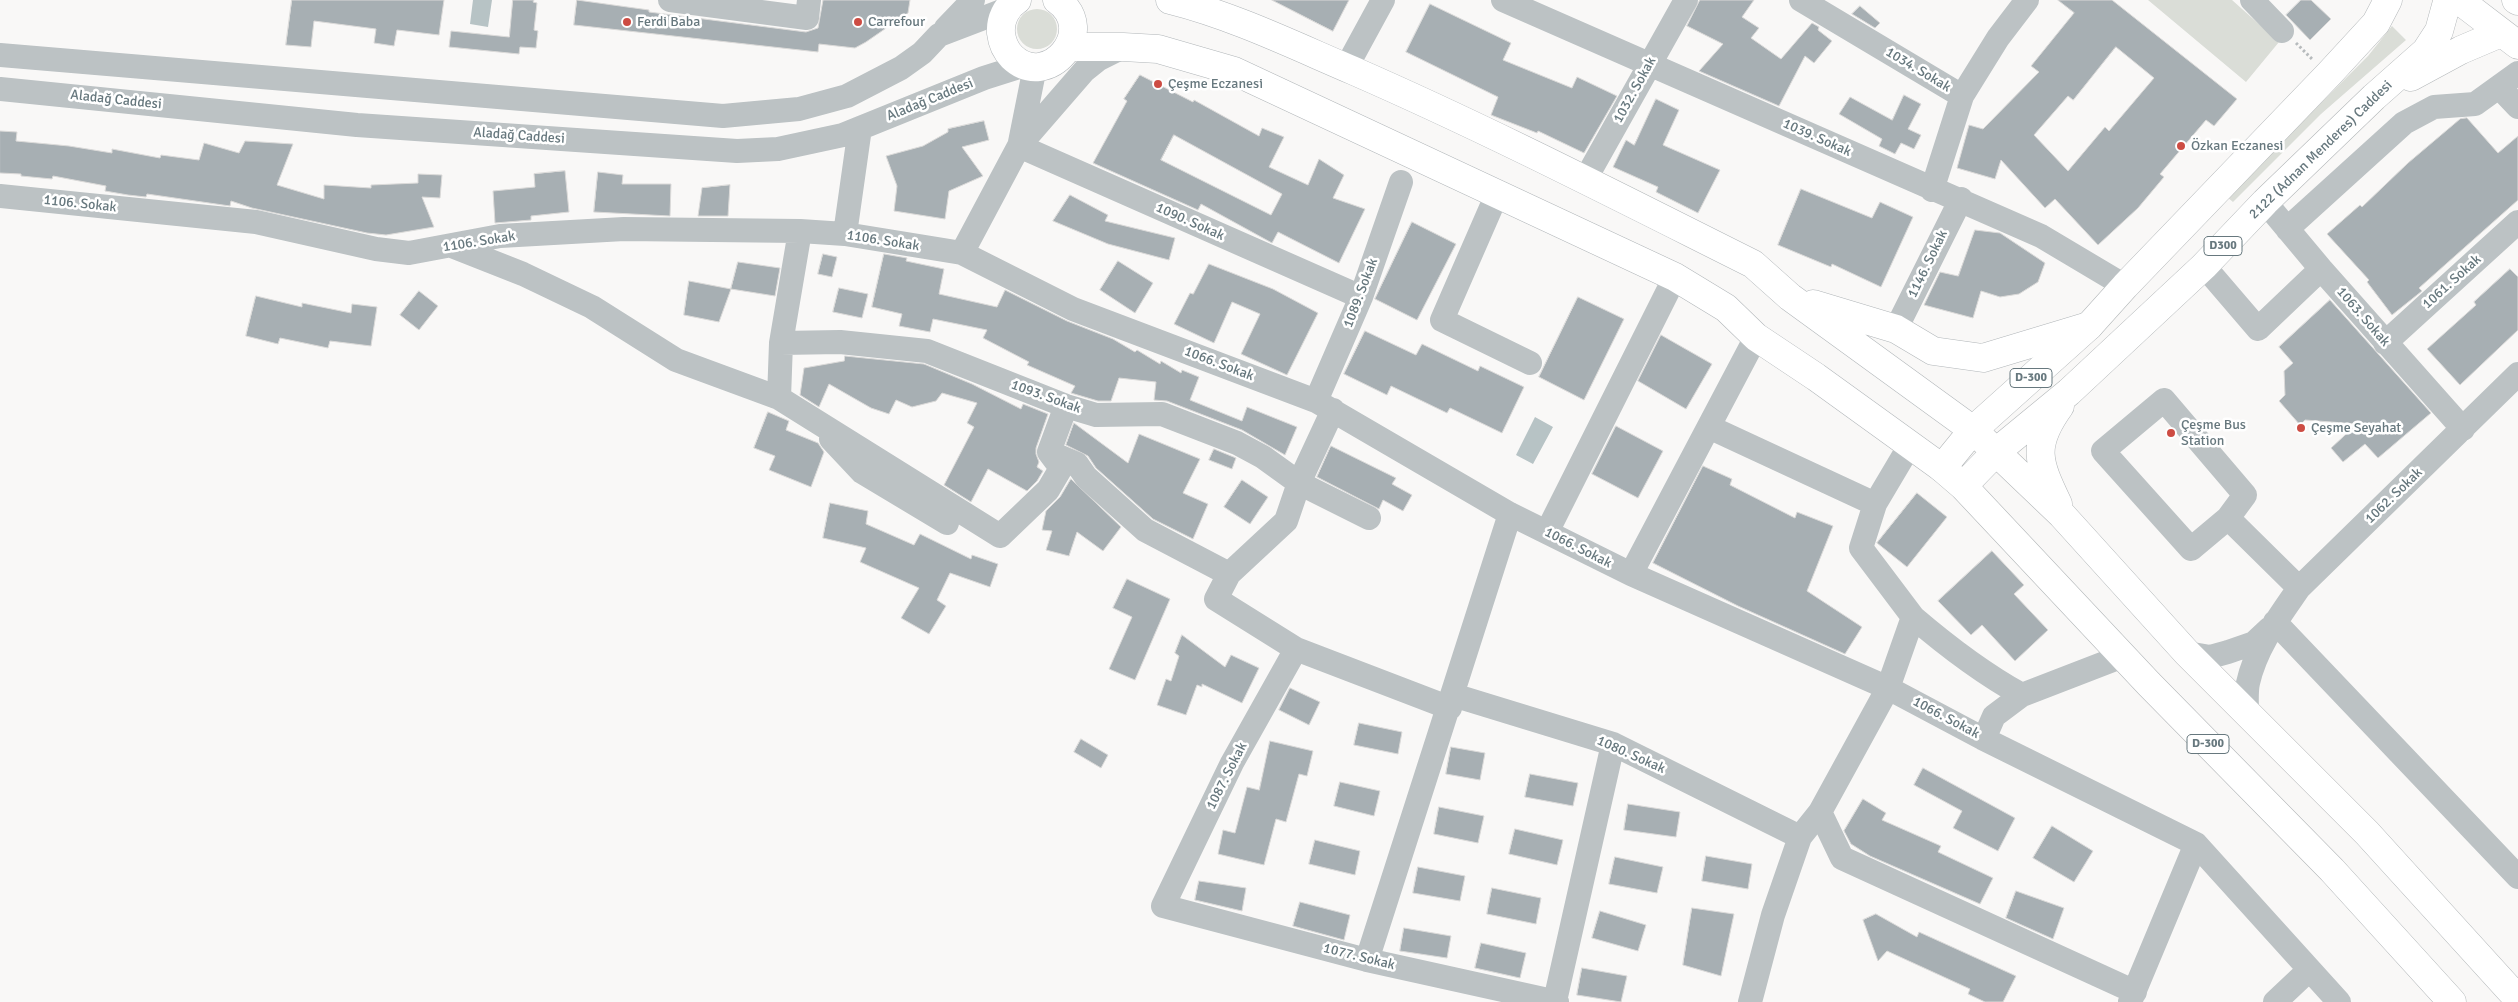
<!DOCTYPE html>
<meta charset="utf-8">
<style>
body{margin:0}
canvas{display:block;background:#f9f8f7}
</style>
<canvas width="2518" height="1002"></canvas>
<script>
const context = document.querySelector('canvas').getContext('2d');
context.lineJoin = 'round';
function paint(path, color) { context.fillStyle = color; context.fill(path, 'evenodd'); }
function strokePath(path, color, width, dash) { context.strokeStyle = color; context.lineWidth = width; context.lineCap = dash ? 'butt' : 'round'; context.setLineDash(dash || []); context.stroke(path); }
function drawText(font, color, halo, rows, align = 'center') {
  context.font = font + ' Signika,sans-serif'; context.lineWidth = 5; context.setLineDash([]); context.textBaseline = 'middle'; context.strokeStyle = halo; context.fillStyle = color; for (const [text, x, y, turn = 0] of rows) {
    context.save(); context.translate(x, y); context.rotate((+turn || 0) * Math.PI / 180); context.textAlign = isNaN(turn) ? turn : align; if (halo) context.strokeText(text, 0, 0); context.fillText(text, 0, 0); context.restore();
  }
}
paint(new Path2D(`
 M2148 0H2232L2279 42 2246 82Z
 M1017 29a20 20 0 1 1 40 0a20 20 0 1 1-40 0Z
 M2392 26 2406 40 2321 114 2233 202 2227 197 2368 56Z`), '#daddd7');
paint(new Path2D(`
 M473 0H492L488 27 470 24Z
 M1535 417 1553 427 1533 464 1516 455Z`), '#b7c3c5');
const building = new Path2D(`
 M292 0H444L439 35 397 30 394 46 374 43 376 29 314 21 311 47 286 45Z
 M513 0H534L533 2 537 3 534 30 538 31 536 48 520 47 519 54 449 47 451 31 509 37Z
 M577 0 649 10V12L806 32 818 28 823 0H910L908 13 866 42 855 48 819 44 818 52 574 25Z
 M1272 0H1349L1333 31Z
 M1700 0H1754L1742 17 1759 28 1751 38 1781 59 1812 23 1819 27 1818 30 1832 41 1814 63 1805 56 1779 106 1699 71 1723 44 1687 26Z
 M2058 0H2112L2237 99 2214 126 2206 120 2160 174 2164 177 2138 208 2098 245 2055 199 2045 208 2001 160 1995 179 1957 168 1969 125 1983 129 2039 72 2031 66 2074 13ZM2116 47 2154 78 2109 131 2105 127 2068 171 2034 135 2068 96 2073 100Z
 M2301 0H2311L2331 19 2310 40 2286 15Z
 M1430 4 1511 43 1503 60 1572 88 1577 77 1617 96 1584 153 1538 131 1537 133 1491 115 1498 97 1406 52Z
 M1860 6 1880 23 1875 28 1852 14Z
 M1140 75 1193 102 1194 100 1259 136 1262 128 1284 137 1269 167 1308 185 1319 159 1344 175 1333 198 1365 209 1339 263 1278 232 1272 243 1201 204 1198 210 1093 163 1127 101 1124 99ZM1174 135 1282 194 1271 215 1161 160Z
 M1904 95 1921 104 1908 129 1921 135 1914 149 1901 143 1895 154 1879 146 1882 139 1839 114 1850 97 1892 120Z
 M1656 99 1679 110 1663 145 1720 170 1698 213 1656 192 1658 187 1613 167 1626 140 1634 145Z
 M2467 118 2498 153 2518 136V200L2419 288 2422 291 2392 315 2367 282 2369 280 2327 234 2360 205 2362 207 2408 163 2460 119Z
 M984 121 989 140 962 147 983 176 949 191 945 219 894 211 897 186 886 156 923 146 948 132V129Z
 M0 131 17 132 16 141 69 146 112 153V149L160 158 161 155 199 160 204 143 239 153 245 141 293 144 277 185 324 199V185L371 188V185L418 183V174L442 175 440 198 422 197 434 227 386 235 367 233 252 208 231 201 230 206 147 194 146 197 128 195 105 191 106 186 53 176 52 179 21 176V174L0 173Z
 M565 171 569 212 531 216V220L495 223 493 191 535 187 534 174Z
 M598 172 623 175 622 184H671L670 216 594 212Z
 M730 185 728 216H698L702 188Z
 M1801 189 1872 218 1880 202 1913 217 1881 287 1832 264 1831 267 1778 245Z
 M1070 195 1108 215 1105 221 1175 238 1169 260 1108 244 1053 221Z
 M1412 222 1456 244 1417 320 1375 299Z
 M1975 230 2000 233 2045 263 2038 282 2019 294 2000 297 1981 291 1973 318 1924 305 1940 272 1958 276Z
 M823 254 837 257 832 277 818 274Z
 M884 254 907 258 906 261 944 269 939 294 997 307 1005 290 1067 321 1113 339 1135 352 1137 350 1160 364 1161 361 1181 373 1182 370 1199 377 1190 400 1242 421 1247 407 1297 427 1285 455 1242 430 1167 401 1154 400 1156 382 1119 378 1111 401H1098L1071 393 1075 386 1027 365 1029 362 983 338 987 330 933 319 930 332 899 326 902 314 872 307Z
 M1118 261 1153 283 1135 313 1100 290Z
 M738 262 780 268 775 296 731 289Z
 M1209 264 1273 289 1318 313 1287 375 1241 354 1260 314 1232 302 1214 343 1174 324 1190 293 1193 294Z
 M2510 269 2518 277V330L2460 385 2427 349 2476 305 2474 302Z
 M689 281 731 289 719 322 684 315Z
 M839 288 868 294 862 318 833 312Z
 M419 291 438 306 419 330 400 315Z
 M256 296 302 307V303L351 313 352 304 377 307 371 346 330 341 328 348 280 338 278 344 246 336Z
 M1578 297 1624 319 1584 400 1539 377Z
 M2330 300 2431 413 2378 458 2365 444 2343 462 2331 448 2357 424 2305 420 2300 425 2279 401 2285 395 2284 371 2293 363 2279 347Z
 M1365 331 1416 355 1422 344 1478 371 1480 366 1524 387 1502 433 1450 408 1447 413 1391 386 1387 395 1344 374Z
 M1661 335 1712 364 1686 409 1638 381Z
 M845 356 924 364 972 384 1021 409 1023 404 1048 414 1036 448V454L1039 462 1037 467 1043 471 1037 481 1027 491 988 469 971 502 944 485 974 427 967 423 977 403 942 393 936 401 912 407 896 400 889 414 871 408 829 384 819 407 800 395 804 368 844 361Z
 M768 412 789 421 786 430 818 443 824 452 811 487 769 470 775 456 754 448Z
 M1074 423 1128 463 1139 434 1200 459 1183 493 1208 504 1193 539 1153 519 1096 468 1088 456 1066 445Z
 M1616 426 1663 451 1638 498 1592 474Z
 M1331 446 1396 478 1392 484 1412 495 1403 511 1383 500 1379 509 1317 477Z
 M1214 449 1236 458 1232 469 1209 460Z
 M1703 466 1732 479 1730 485 1795 518 1797 512 1833 526 1807 591 1862 627 1845 654 1738 606 1653 563Z
 M1071 479 1121 527 1103 551 1077 532 1069 556 1046 550 1052 531 1042 530 1046 511 1060 497Z
 M1242 480 1268 497 1250 524 1224 507Z
 M1917 493 1947 517 1907 567 1877 543Z
 M830 503 868 511 866 524 914 545 920 534 971 559 972 555 998 564 990 587 950 573 937 600 946 606 929 634 901 618 919 588 860 562 866 548 823 538Z
 M1992 551 2024 585 2014 594 2048 630 2015 661 1982 625 1971 635 1938 601Z
 M1127 579 1170 599 1135 680 1109 669 1132 617 1113 608Z
 M1182 635 1225 667 1231 655 1259 668 1242 703 1202 684V687L1197 685 1186 715 1157 705 1166 679 1171 681 1179 656 1175 653Z
 M1290 688 1320 702 1309 725 1279 710Z
 M1359 723 1402 732 1398 754 1354 745Z
 M1081 739 1108 755 1101 768 1074 752Z
 M1270 741 1313 751 1307 776 1299 774 1286 822 1276 819 1264 865 1218 854 1223 830 1235 833 1247 787 1259 790Z
 M1451 747 1485 753 1480 780 1446 774Z
 M1923 768 2015 818 1998 851 1953 828 1962 811 1914 785Z
 M1530 774 1578 783 1573 806 1525 797Z
 M1340 782 1380 791 1374 816 1334 806Z
 M1863 799 1886 813 1882 820 1941 846 1938 852 1993 878 1980 904 1870 856 1851 844 1844 831Z
 M1628 804 1680 812 1676 837 1624 830Z
 M1439 807 1484 816 1478 843 1434 834Z
 M2052 826 2093 851 2074 882 2033 858Z
 M1515 829 1563 840 1557 865 1509 854Z
 M1315 840 1360 851 1355 875 1309 864Z
 M1706 856 1752 864 1748 889 1702 881Z
 M1615 857 1663 867 1657 893 1609 884Z
 M1418 867 1465 876 1460 901 1413 893Z
 M1199 881 1246 888 1242 911 1195 900Z
 M1492 888 1541 898 1536 924 1487 914Z
 M2016 891 2064 908 2053 939 2006 918Z
 M1300 902 1350 915 1344 940 1293 926Z
 M1692 908 1734 914 1721 976 1683 965Z
 M1600 911 1646 925 1638 951 1592 938Z
 M1876 914 1917 937 1919 932 2016 976 2003 1002H1985L1968 994 1970 989 1887 951 1878 961 1863 920Z
 M1404 928 1451 936 1447 958 1400 951Z
 M1481 943 1526 953 1520 978 1475 968Z
 M1582 968 1627 976 1621 1002 1577 995Z`);
paint(building, '#a7afb3');
strokePath(building, '#dbdad9', 1);
const major = new Path2D(`
 M1017 0C1006 7 1000 20 1001 33 1002 42 1005 50 1012 57 1047 91 1100 31 1057 0
 M1170 0C1234 16 1293 45 1354 71 1489 130 1621 198 1753 264L1790 297 1973 430
 M1069 47H1123L1158 49 1234 71 1675 277 1726 308 1756 337 1816 377 1942 468
 M1813 304 1896 329 1933 351 1983 358 2089 326`);
const highway = new Path2D(`
 M2388 0 2376 23 2329 74 2125 286 2089 326 1973 430 1942 468 1963 486 2149 684 2332 870 2452 1002
 M2459 0 2518 45
 M2516 0 2518 1
 M2411 77 2461 50 2501 33
 M1973 430 2062 515 2187 653 2367 833 2518 999
 M1963 486 1996 452 2069 392 2204 266 2265 202 2374 97 2426 51 2439 31 2447 2
 M2058 504C2038 462 2031 446 2060 406`);
strokePath(major, '#b1b6b9', 29);
strokePath(highway, '#b3b7b9', 29);
strokePath(new Path2D(`
 M2296 43 2313 60`), '#b7bbbd', 3, [2.5, 2.5]);
strokePath(new Path2D(`
 M670 0 807 18 809 0
 M1503 0 2041 236 2125 286
 M1801 0 1962 96
 M2252 0 2282 31
 M946 28 973 0
 M0 55 723 116 799 109 847 96 901 68 922 53 939 35 1007 9
 M1346 68 1383 0
 M2499 87 2518 107
 M0 89 357 125 737 151 778 149 843 135 984 78 1025 65
 M1020 142 1035 67
 M1019 146 1361 297
 M1585 180 1686 0
 M1932 190 1962 96 1998 38 2027 0
 M1497 194 1442 320 1530 363
 M0 196 256 222 376 249 409 253 500 236 624 229 800 231 845 234 962 253 1073 309 1316 401 1510 514 1631 574 1888 688 1984 739 2196 844 2339 1002
 M2265 202 2321 269 2463 429
 M2287 229 2404 123 2434 107 2475 104 2518 73
 M845 234 860 128
 M452 246 523 274 592 307 676 360 779 398 1000 536 1048 490 1061 468 1049 452 1066 406
 M962 253 1019 146 1084 71 1099 59 1123 47
 M2204 266 2258 329 2321 269
 M1896 329 1961 199
 M781 343 840 342 927 351 1066 406 1096 415 1162 414 1237 443 1263 457 1299 483 1369 518
 M2385 343 2518 222
 M779 398 781 343 800 231
 M2164 400 2245 495 2228 518 2191 549 2103 451Z
 M1316 401 1361 297 1401 182
 M1333 410 1299 483 1286 521 1229 574 1216 599 1296 649 1450 708
 M1709 427 1875 504
 M831 439 862 472 947 523
 M1049 452 1077 464 1086 477 1145 530 1229 574
 M2228 518 2299 588
 M1547 532 1675 277
 M1631 574 1756 337
 M1913 617C1948 647 1982 673 2022 695
 M2275 622 2518 877
 M1296 649 1232 763 1163 906 1367 960 1557 1002
 M2187 653 2210 657 2228 652 2254 643 2269 629
 M1453 695 1613 744 1800 837
 M2247 713C2247 704 2246 692 2248 683 2256 647 2279 617 2299 588L2518 374
 M1984 739 1994 716 2022 695 2123 656
 M1820 812 1842 858 2135 992
 M1367 960 1510 514
 M1555 1001 1613 744
 M1750 1002 1773 915 1800 837 1820 812 1888 688 1913 617 1861 548 1875 504 1910 445
 M2130 1002 2196 844
 M2275 1002 2309 970`), '#bcc2c4', 24);
strokePath(major, '#fff', 28);
strokePath(highway, '#fff', 28);
for (const [x, y, r, color] of [
 [627,22,5,"#cd4c43"],
 [858,22,5,"#cd4c43"],
 [1158,84,5,"#cd4c43"],
 [2181,146,5,"#cd4c43"],
 [2301,428,5,"#cd4c43"],
 [2171,433,5,"#cd4c43"]
]) { const dot = new Path2D(); dot.arc(x, y, r, 0, 2 * Math.PI); context.fillStyle = color; context.fill(dot); strokePath(dot, '#fff', 2); }
for (const [x, y, w] of [
 [2223,246,38],
 [2031,378,42],
 [2208,744,42]
]) { const box = new Path2D(); box.roundRect(x - w / 2, y - 9.5, w, 19, 4); context.fillStyle = '#fff'; context.fill(box); strokePath(box, '#67787e', 1); }
drawText('bold 12px', '#67787e', null, [
 ["D300",2223,246],
 ["D-300",2031,378],
 ["D-300",2208,744]
]);
drawText('14px', '#67787e', '#fff', [
 ["Ferdi Baba",637,22],
 ["Carrefour",868,22],
 ["Çeşme Eczanesi",1168,84],
 ["Özkan Eczanesi",2191,146],
 ["Çeşme Bus",2181,425],
 ["Station",2181,441],
 ["Çeşme Seyahat",2311,428]
], 'left');
drawText('14px', '#67787e', '#fff', [
 ["1034. Sokak",1918,70,31],
 ["1032. Sokak",1635,90,-61],
 ["Aladağ Caddesi",116,100,6],
 ["Aladağ Caddesi",930,100,-22],
 ["Aladağ Caddesi",519,136,4],
 ["1039. Sokak",1817,138,24],
 ["2122 (Adnan Menderes) Caddesi",2321,150,-44],
 ["1106. Sokak",80,204,6],
 ["1090. Sokak",1190,222,24],
 ["1106. Sokak",883,241,9],
 ["1106. Sokak",479,242,-9],
 ["1146. Sokak",1928,264,-64],
 ["1061. Sokak",2452,282,-42],
 ["1089. Sokak",1361,293,-69],
 ["1063. Sokak",2363,317,49],
 ["1066. Sokak",1219,364,21],
 ["1093. Sokak",1046,397,20],
 ["1062. Sokak",2394,496,-44],
 ["1066. Sokak",1578,548,27],
 ["1066. Sokak",1946,718,28],
 ["1080. Sokak",1631,755,24],
 ["1087. Sokak",1227,776,-63],
 ["1077. Sokak",1359,957,14]
]);
</script>
